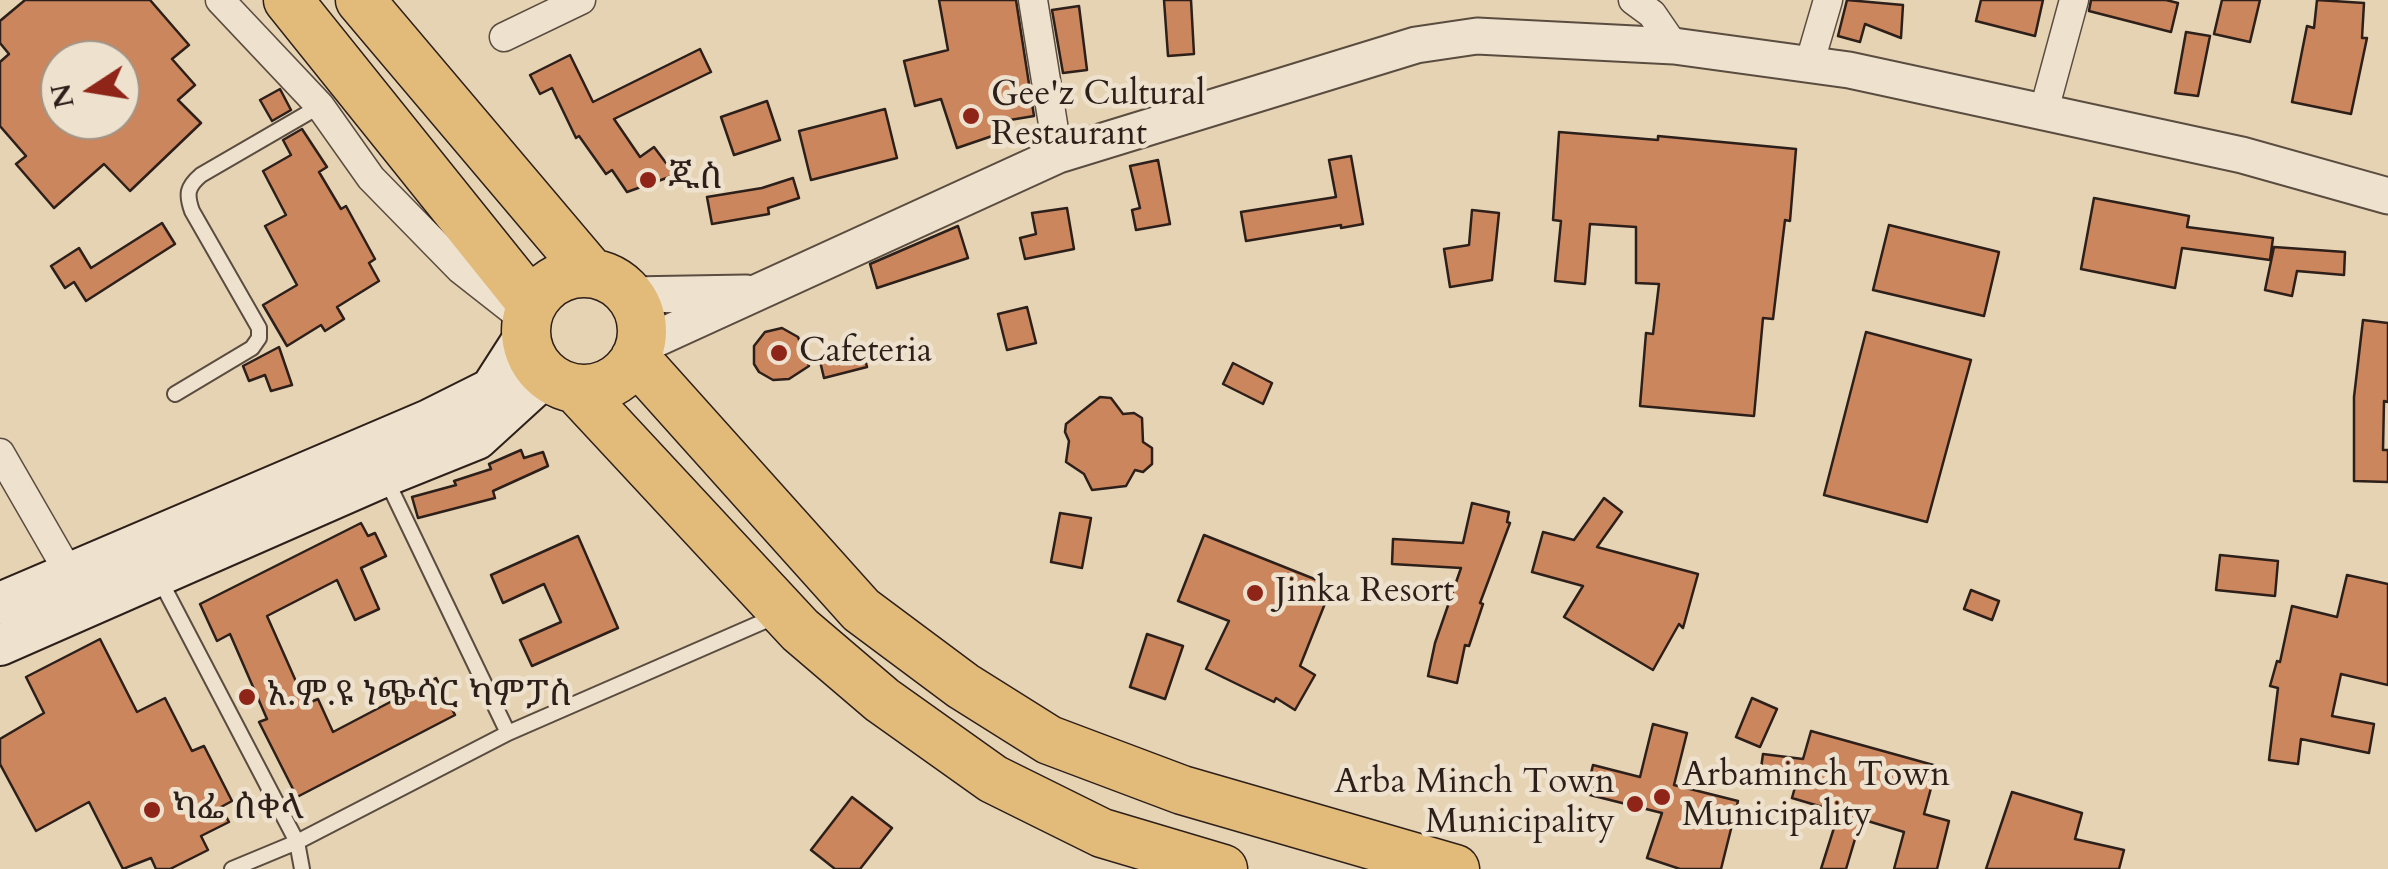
<!DOCTYPE html>
<meta charset="utf-8">
<style>
body{margin:0}
#map{position:relative;width:2388px;height:869px;overflow:hidden;background:#e5d3b4;font-family:Cardo,serif}
canvas{display:block}
.north{position:absolute;left:40px;top:40px;width:100px;height:100px;box-sizing:border-box;background:#eee2ce;border:2px solid #a19486;border-radius:50%;rotate:258deg;font-size:28px;font-weight:700;line-height:40px;text-align:center;color:#2d1f19}
.north::after{content:'';display:block;margin:auto;width:35px;height:45px;background:#8f2418;clip-path:polygon(50% 0,100% 100%,50% 72%,0 100%)}
</style>
<div id="map">
<canvas width="2388" height="869"></canvas>
<div class="north">N</div>
</div>
<script>
const context = document.querySelector('canvas').getContext('2d');
context.lineJoin = 'round';
function paint(path, color) { context.fillStyle = color; context.fill(path, 'evenodd'); }
function strokePath(path, color, width, dash) { context.strokeStyle = color; context.lineWidth = width; context.lineCap = dash ? 'butt' : 'round'; context.setLineDash(dash || []); context.stroke(path); }
function drawText(font, color, halo, rows, align = 'center') {
  context.font = font + ' Cardo,"Noto Serif Ethiopic",serif'; context.lineWidth = 9; context.setLineDash([]); context.textBaseline = 'middle'; context.strokeStyle = halo; context.fillStyle = color; for (const [text, x, y, turn = 0] of rows) {
    context.save(); context.translate(x, y); context.rotate((+turn || 0) * Math.PI / 180); context.textAlign = isNaN(turn) ? turn : align; if (halo) context.strokeText(text, 0, 0); context.fillText(text, 0, 0); context.restore();
  }
}
const building = new Path2D(`
 M25 0H150L189 45 172 59 195 85 178 100 201 123 130 191 104 164 54 208 16 164 26 156 0 126V62L9 54 0 43V21ZM60 60H120V120H60Z
 M939 0H1016L1034 116 998 122 1001 133 957 148 941 99 915 106 904 61 948 50Z
 M1164 0H1191L1194 54 1168 56Z
 M1847 0 1903 5 1901 38 1865 24 1860 42 1838 36Z
 M1981 0H2043L2035 36 1976 21Z
 M2091 0H2166L2178 3 2171 32 2089 11Z
 M2222 0H2260L2250 42 2214 34Z
 M2317 0 2364 3 2362 38H2367L2351 114 2292 102 2307 26 2314 28Z
 M1079 6 1087 70 1063 73 1052 10Z
 M2186 32 2210 36 2198 96 2175 93Z
 M700 49 711 72 614 119 640 157 654 147 675 175 627 192 612 170 606 174 579 136 576 138 552 88 540 94 530 75 570 55 593 102Z
 M280 89 291 110 272 121 260 100Z
 M767 101 780 140 734 155 721 117Z
 M885 109 897 158 811 180 799 131Z
 M302 129 327 167 319 172 341 209 346 206 375 259 369 263 379 281 337 307 344 319 325 331 321 325 287 346 263 305 297 285 265 226 286 215 263 171 291 155 283 140Z
 M1559 132 1658 140V136L1796 149 1790 221 1785 220 1773 319 1763 318 1754 416 1640 406 1646 333 1653 334 1659 284 1636 283V227L1590 224 1585 284 1555 281 1561 221 1553 220Z
 M1351 156 1363 224 1341 228V225L1246 241 1241 212 1336 197 1329 160Z
 M1158 160 1170 224 1136 230 1132 210 1140 208 1130 166Z
 M793 178 799 198 768 208 769 214 712 224 707 197 762 188Z
 M2094 198 2189 216 2187 227 2273 238 2270 260 2182 248 2175 288 2081 269Z
 M1067 208 1074 249 1025 259 1020 238 1036 234 1032 213Z
 M1472 210 1499 213 1492 280 1450 287 1444 249 1469 245Z
 M162 223 175 244 86 301 74 282 65 288 51 266 79 248 91 268Z
 M1889 225 1999 252 1984 316 1873 290Z
 M958 226 968 258 877 288 870 264Z
 M2274 247 2345 252 2344 275 2297 271 2292 296 2265 290Z
 M1027 307 1036 343 1007 350 998 314Z
 M2363 320 2388 323V402L2384 401 2383 450H2388V482L2354 481V397Z
 M782 328 798 337 809 366 789 379 773 380 759 372 754 364V346L765 332Z
 M1866 332 1971 360 1927 522 1824 495Z
 M279 347 292 385 271 391 265 375 249 381 243 366Z
 M862 347 867 367 824 378 819 357Z
 M1233 363 1272 383 1263 404 1223 384Z
 M1100 397 1111 398 1123 414 1134 413 1142 418 1143 442 1152 448V464L1143 472 1135 470 1126 486 1092 490 1084 474 1066 462 1069 441 1065 432 1066 424Z
 M521 450 524 458 543 452 548 466 493 491 495 498 418 518 412 497 456 485 454 481 491 469 489 464Z
 M1604 498 1622 512 1597 547 1698 574 1683 628 1679 624 1653 670 1564 617 1583 586 1532 572 1543 532 1574 540Z
 M1472 503 1509 512 1507 522 1510 523 1480 603 1483 604 1469 646 1465 645 1457 683 1428 676 1435 643 1461 568 1392 564 1393 539 1463 543Z
 M1060 513 1091 518 1082 568 1051 562Z
 M361 523 368 536 375 533 386 556 361 568 379 609 355 620 337 580 267 616 306 704 318 699 333 732 436 678 455 715 297 797 259 722 267 719 230 634 217 641 200 604Z
 M1204 535 1332 586 1300 666 1315 675 1295 710 1276 698 1274 702 1206 669 1229 621 1178 601Z
 M578 536 618 628 532 666 520 640 561 622 544 584 503 603 491 575Z
 M2220 555 2278 561 2275 596 2216 590Z
 M2347 575 2388 584V685L2341 674 2332 716 2374 724 2369 753 2301 739 2298 764 2269 760 2278 688 2270 686 2277 661 2280 662 2292 606 2337 617Z
 M1971 590 1999 601 1992 620 1964 609Z
 M1147 634 1183 646 1165 699 1130 687Z
 M100 639 137 712 165 698 192 751 204 746 232 801 221 807 229 822 201 836 208 850 170 869H156L151 858 123 869 89 802 36 831 0 764V739L44 713 26 677Z
 M1752 698 1777 709 1760 747 1736 737Z
 M1653 724 1687 733 1674 785 1738 801 1721 869H1680L1647 858 1662 813 1586 794 1593 765 1640 777Z
 M1811 731 1937 766 1924 814 1949 821 1937 869H1894L1904 832 1861 819 1846 869H1821L1839 812 1792 798 1797 780 1760 775 1763 754 1803 759Z
 M2012 792 2082 813 2075 839 2124 850 2119 869H1986Z
 M852 797 892 828 860 869H835L811 850Z`);
paint(building, '#cb865d');
strokePath(building, '#2d1f19', 2.5);
const service = new Path2D(`
 M175 394 252 348 259 338V328L192 211C186 194 187 187 201 175L320 106
 M387 481 508 733
 M160 580 297 842 302 869
 M232 869 297 842 508 733 774 617`);
const minor = new Path2D(`
 M220 0 320 106 371 178 460 269 525 320
 M1033 0 1058 155
 M1633 0 1652 14 1674 46
 M504 37 581 0
 M1809 65 1828 0
 M2043 114 2074 0
 M0 453 68 571`);
const tertiary = new Path2D(`
 M629 295 746 293
 M640 346 1058 155 1416 45 1477 36 1674 46 1849 70 2242 155 2388 196`);
const secondary = new Path2D(`
 M0 603 429 420 491 389 525 336
 M0 645 385 476 477 439 546 376`);
const trunk = new Path2D(`
 M288 0 532 304
 M360 0 591 273
 M526 331a58 58 0 1 1 116 0a58 58 0 1 1-116 0Z
 M635 358 861 610 963 686 1049 740 1182 790 1455 869
 M576 389 800 630 882 700 993 779 1102 833 1223 869`);
strokePath(service, '#5b4c40', 18);
strokePath(minor, '#5b4c40', 31);
strokePath(tertiary, '#5b4c40', 39);
strokePath(secondary, '#2d1f19', 44);
strokePath(trunk, '#2d1f19', 51);
strokePath(service, '#eee2ce', 14);
strokePath(minor, '#eee2ce', 28);
strokePath(tertiary, '#eee2ce', 35);
strokePath(secondary, '#eee2ce', 40);
strokePath(trunk, '#e2ba7a', 48);
for (const [x, y, r, color] of [
 [971,116,10,"#8f2418"],
 [648,180,10,"#8f2418"],
 [779,353,10,"#8f2418"],
 [1255,593,10,"#8f2418"],
 [247,697,10,"#8f2418"],
 [1662,797,10,"#8f2418"],
 [1635,804,10,"#8f2418"],
 [152,810,10,"#8f2418"]
]) { const dot = new Path2D(); dot.arc(x, y, r, 0, 2 * Math.PI); context.fillStyle = color; context.fill(dot); strokePath(dot, '#eee2ce', 4); }
drawText('35px', '#2d1f19', '#eee2ce', [
 ["Gee'z Cultural",991,96],
 ["Restaurant",991,136],
 ["ጁስ",668,180],
 ["Cafeteria",799,353],
 ["Jinka Resort",1275,593],
 ["አ.ም.ዩ ነጭሳር ካምፓስ",267,697],
 ["Arbaminch Town",1682,777],
 ["Municipality",1682,817],
 ["Arba Minch Town",1615,784,"right"],
 ["Municipality",1615,824,"right"],
 ["ካፌ ሰቀላ",172,810]
], 'left');
</script>
